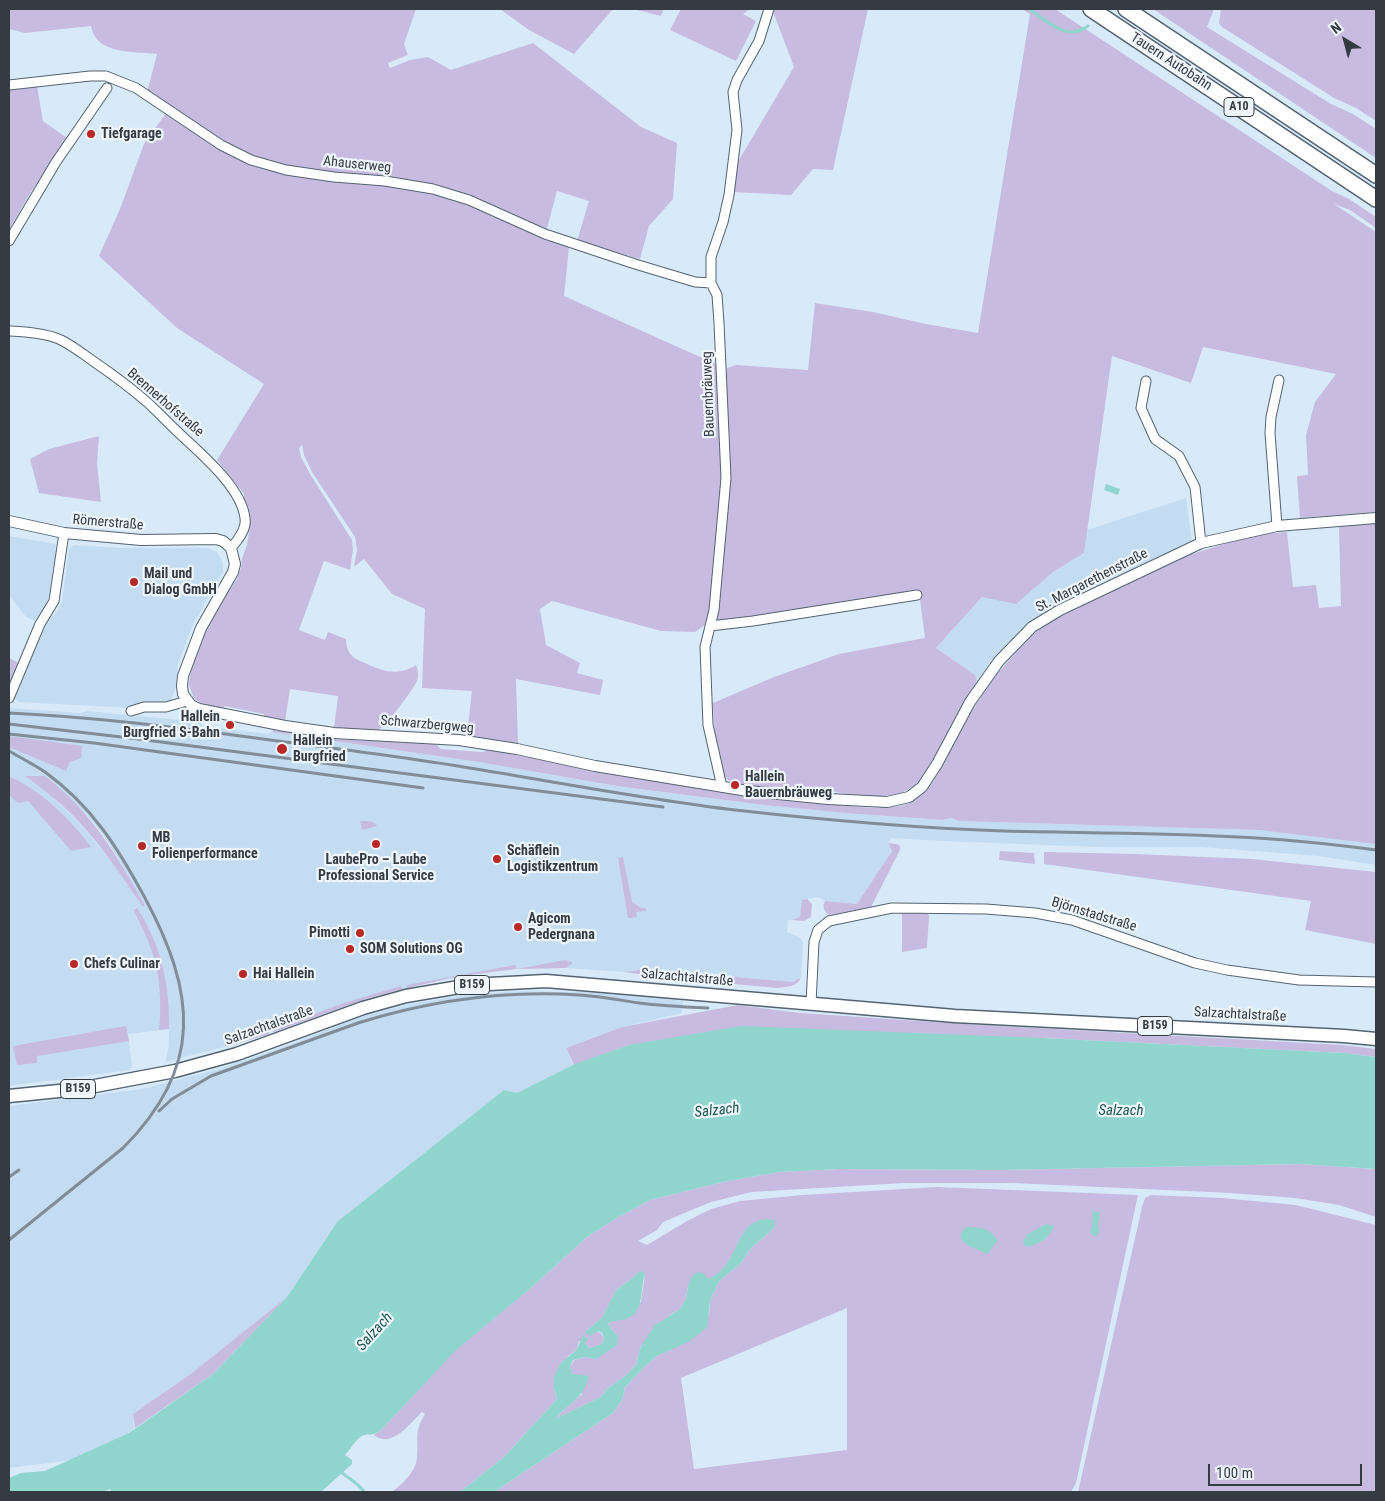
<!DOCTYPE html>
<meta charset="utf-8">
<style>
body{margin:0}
#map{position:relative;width:1385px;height:1501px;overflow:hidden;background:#d8eafa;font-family:"Roboto Condensed",sans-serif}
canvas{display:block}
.frame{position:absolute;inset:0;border:10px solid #343b42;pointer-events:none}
.north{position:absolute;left:1320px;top:15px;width:50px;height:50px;-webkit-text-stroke:4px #eef6fc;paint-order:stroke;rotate:323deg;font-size:14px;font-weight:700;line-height:20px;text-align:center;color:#343b42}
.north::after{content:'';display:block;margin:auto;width:18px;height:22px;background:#343b42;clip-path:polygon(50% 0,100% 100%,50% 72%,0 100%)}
.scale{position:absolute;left:1208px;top:1464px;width:154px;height:22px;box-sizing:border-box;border:2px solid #343b42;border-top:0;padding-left:6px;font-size:15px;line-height:18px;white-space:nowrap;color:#343b42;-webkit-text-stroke:4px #eef6fc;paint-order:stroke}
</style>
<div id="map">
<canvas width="1385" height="1501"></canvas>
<div class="frame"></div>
<div class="north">N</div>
<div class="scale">100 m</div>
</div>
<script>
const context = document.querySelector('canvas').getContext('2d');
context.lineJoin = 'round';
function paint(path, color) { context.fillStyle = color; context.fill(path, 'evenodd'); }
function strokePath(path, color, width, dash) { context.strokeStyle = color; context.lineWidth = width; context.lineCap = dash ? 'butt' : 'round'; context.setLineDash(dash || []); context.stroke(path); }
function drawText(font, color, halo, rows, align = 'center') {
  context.font = font + ' "Roboto Condensed",sans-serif'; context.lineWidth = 4.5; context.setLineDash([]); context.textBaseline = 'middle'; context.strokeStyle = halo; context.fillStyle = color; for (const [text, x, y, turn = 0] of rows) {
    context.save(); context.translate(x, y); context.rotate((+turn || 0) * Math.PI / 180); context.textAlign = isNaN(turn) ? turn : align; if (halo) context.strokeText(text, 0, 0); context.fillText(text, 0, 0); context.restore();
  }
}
paint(new Path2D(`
 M1186 498 1192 542 1094 586 1039 617 1018 632 987 666 977 681 975 675 936 648 982 597 1053 572 1084 553 1087 530Z
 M9 536 56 544 54 573 45 612 38 622 26 617 9 595Z
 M74 545 121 548H208L217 552 223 562V572L193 624 177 668 181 675 170 702 132 708 19 702 12 697 44 623 57 612 62 602 69 549Z
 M9 708 81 713 87 711 201 722 203 726 268 734 272 732 479 762 617 786 764 805 845 813 943 820 951 818 960 821 1259 830 1319 836 1376 844V865L1318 856 1201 847H1098L941 841 892 838 888 843 892 851 857 904 825 901 818 897 803 900 800 917 792 920H788L787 932 799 937 803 942 801 977 793 982 646 969 624 972 566 968 516 969 460 976 395 991 347 1005 241 1043 165 1062 169 1046V1029L128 1034 132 1066 130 1070 9 1086ZM45 776 86 814 102 833 116 855 144 907 110 860 83 827 50 794 26 777Z
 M521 991 613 993 683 1001 682 1013 622 1027 566 1048 573 1065 517 1094 504 1090 335 1224 287 1297 192 1373 133 1414 134 1428 129 1433 72 1460 9 1468V1106L142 1089 219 1069 289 1045 356 1018 406 1005 463 995Z`), '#c4dcf1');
paint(new Path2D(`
 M9 9H416L404 44 408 55 388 63 390 68 410 60 428 57 451 70 533 43 641 127 677 143 673 199 649 226 640 259 577 241 589 201 557 191 546 232 465 196 268 163 227 145 147 92 157 54C133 51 96 55 91 26L25 33 9 29Z
 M500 9H613L574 54 529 30Z
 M633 9H664L661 16Z
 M681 9H750L743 14 756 21 736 61 670 30Z
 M772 9H868L833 170 813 169 791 195 733 192 736 165 794 67Z
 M1022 9H1055L1332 191 1349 199 1376 217V228L1350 210 1334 204 1376 232V512L1300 518 1297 476 1308 475 1306 435 1315 402 1336 374 1203 347 1191 383 1112 356 1084 553 1053 572 1016 604 982 597 936 648 975 675 977 681 931 767C922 780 912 791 896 794 866 801 834 790 805 788 788 787 738 791 726 778 717 767 713 718 713 703L774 677 839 654 925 638 919 592 787 611 774 615 717 622 715 618 728 490 725 377 727 368 736 365 808 370 815 303 873 312 926 324 978 333 1030 14Z
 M1153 9H1214L1207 27 1331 104 1353 114 1376 129V158Z
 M1221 9H1376V121L1356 108 1334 98 1222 27 1219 23Z
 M37 86 43 121 67 138 29 195 9 230V89Z
 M166 113 255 165 399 186 455 199 487 211 569 247 564 296 718 365 723 475 710 615 706 624 695 632 661 631 552 601 540 609 546 645 580 663 577 673 603 680 600 695 516 679 518 743 467 736 472 691 422 688 425 609 392 594 364 559 354 567 357 550 355 537 312 472 304 455 302 445 299 448 301 457 310 474 352 540 353 550 350 570 324 561 299 630 325 640 328 632 346 639C346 645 348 652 353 657 357 660 363 662 367 664 384 672 399 676 416 665 418 670 419 675 417 681 414 689 385 727 378 730 369 733 345 729 334 728L338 696 290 689 285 721 264 717V714L225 706 223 709 206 706 199 703 194 698 189 685 190 675 198 647 211 617 237 579 241 568 242 558 247 545 250 526 249 511 244 499V494L217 460 264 384 177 328 99 256 120 209 144 144Z
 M99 436 97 463 101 502 39 493 30 459 49 449Z
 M1376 523V844L1259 830 959 821 951 818 943 820 845 813 764 805 617 786 479 762 272 732 273 730 332 739 436 744 441 749 482 752 490 750 647 780 754 798 873 808 900 806 910 803 930 786 936 777 961 727 996 675 1032 635 1057 618 1185 556 1254 535 1287 532 1293 587 1316 585 1319 608 1341 606 1339 526Z
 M9 658 19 663 9 689Z
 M9 736 82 746 81 758 70 762 66 771 9 747Z
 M25 776H45C91 811 118 857 145 906L143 907C120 874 97 838 67 810 54 797 40 787 25 776Z
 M11 777C43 792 71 820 91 847L71 851 28 801 18 803 9 795V778Z
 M360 821C366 821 374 820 377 826L362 830Z
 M888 843 897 844 900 846V850L871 907 829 915C824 912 822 906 825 901L857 904 892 851Z
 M1000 851 1034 853 1035 864 999 860Z
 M1044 852 1135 854 1252 859 1376 872V944L1305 930 1311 901 1044 864Z
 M623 857 632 902 641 908H646V911L636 912 637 917 628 918 618 858Z
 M807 899 812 904 811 917 804 921 792 920 800 917 802 900Z
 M137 908C161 944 170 985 169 1029L159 1030C162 1002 160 972 150 946 146 934 139 922 134 910Z
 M902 912 927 913 929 916 927 948 902 952Z
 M565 960 572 962V964L566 968 516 969 460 976 407 988V985L515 965 517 969Z
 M646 969 793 982 801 977C798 987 786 987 777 988L659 977 624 972Z
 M401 986 402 989 366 999 274 1032 273 1029 347 1002Z
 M738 1005 800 1013 965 1024 1342 1045 1376 1049V1057L1343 1053 1042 1038 629 1045 574 1065 566 1048 622 1027Z
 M126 1026 129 1041 37 1056V1063L17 1065 13 1046Z
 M268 1031 269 1034 226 1047V1044L232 1043 231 1041Z
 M1300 1164 1376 1169V1217L1339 1205 1295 1198 1230 1193 1012 1183H904L752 1192 711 1202 663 1222 657 1230 638 1241 647 1245 687 1221 711 1209 740 1201 803 1195 937 1187 1138 1195 1076 1483 1071 1492H494L613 1413 622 1400 625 1387 643 1368 657 1356 671 1349 709 1314 710 1301 719 1281 740 1264 751 1248 774 1228V1220C735 1217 742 1256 717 1275 710 1280 697 1282 688 1286L686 1299 680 1309 670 1315 641 1346 636 1365 625 1376 607 1389 601 1397 553 1420 582 1394 576 1376 572 1375 570 1367 574 1360 585 1357 596 1359 618 1337 608 1324 641 1302 645 1274 638 1272 634 1277 616 1290 602 1318 585 1332C593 1332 600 1329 604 1338L603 1343 597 1346 589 1348 585 1343 579 1341 577 1349 568 1356 554 1388 557 1399 504 1457 460 1492H392C403 1483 416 1472 417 1457 419 1436 413 1435 425 1414L422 1412C409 1424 392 1449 374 1435L381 1430 455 1350 532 1287 587 1237 615 1219 650 1200 723 1182 779 1172 839 1169 999 1170ZM847 1308V1450L694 1469 681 1378Z
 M1151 1195 1222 1198 1296 1205 1376 1225V1492H1078L1142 1207 1145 1198Z
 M287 1297 213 1374 135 1428 133 1414 192 1373Z`), '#c8bbe0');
paint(new Path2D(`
 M1106 484 1120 489 1118 495 1104 490Z
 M741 1026 1042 1038 1343 1053 1376 1057V1169L1300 1164 999 1170 839 1169 779 1172 723 1182 650 1200 615 1219 587 1237 532 1287 456 1350 381 1430C370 1438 370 1432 362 1436 355 1440 351 1449 345 1455L352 1460V1464L321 1492H107L111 1491 110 1489 101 1492H9V1478L21 1473 45 1471 129 1433 213 1374 287 1297 337 1222 504 1090 517 1093 575 1064 629 1045Z
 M1093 1210 1100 1213 1098 1224 1099 1232 1096 1237 1090 1233 1092 1227Z
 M765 1219 775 1220 774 1228 751 1248 740 1264 719 1281 710 1301 707 1327 690 1341 657 1356 643 1368 625 1387 622 1400 613 1413 494 1492H460L504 1457 557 1399 554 1388V1377L560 1364 577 1349 583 1335 588 1339 585 1343 589 1348 597 1346 603 1343 604 1338 602 1333 598 1331 590 1336 585 1332 602 1318 616 1290 634 1277 638 1272 642 1271 645 1274C640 1289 645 1312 626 1319 620 1322 613 1319 608 1324L618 1337 617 1345 596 1359 585 1357 573 1360 570 1367 572 1374 589 1376C582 1401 570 1402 555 1419L601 1397 607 1389 625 1376 636 1365 641 1346 655 1325 680 1309 686 1299 688 1286 692 1276 698 1272 703 1273 708 1279C739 1268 733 1223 765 1219Z
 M1046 1224 1054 1226C1049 1239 1039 1244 1026 1247L1023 1242 1028 1234Z
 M966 1227C978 1227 993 1228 997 1241L988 1254 967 1245 961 1239V1233Z`), '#90d5ce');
strokePath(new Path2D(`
 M1029 9C1048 21 1066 42 1088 26
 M340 1471C346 1477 361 1485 364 1492`), '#90d5ce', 3);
const minor = new Path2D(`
 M9 85 90 76H106L136 88 221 145 251 160 286 170 334 177 385 181 433 189 469 200 545 234 635 264 695 282 711 283
 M9 241 56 162 107 88
 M9 331C26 332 46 333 61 340 73 346 83 354 93 361 112 374 131 388 148 403 159 413 169 424 181 435 202 455 241 487 245 518 247 529 238 540 231 548
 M1146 381 1141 408 1155 439 1179 456 1195 487 1201 543
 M1277 526 1270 433 1271 417 1279 380
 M710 626 753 621 917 595
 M9 698 40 624 54 601 64 533
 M131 711 144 707H166L187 701
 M722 787 708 725 705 647 714 610 726 478 719 323 717 295 711 283V257L723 222 729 195 737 130 733 92 737 80 759 41 769 9
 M811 1004 814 942 818 930 829 921 892 908 986 909 1035 913 1072 920 1195 963 1227 970 1299 980 1376 982`);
const tertiary = new Path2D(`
 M9 521 64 533 141 540 216 539 223 541 231 548 235 564 233 572 201 628 183 676 182 686 183 694 191 705 199 709 285 726 334 733 459 740 517 749 595 766 748 791 828 799 887 802 909 797 922 787 937 764 970 702 999 661 1032 627 1060 610 1201 543 1277 526 1376 518`);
const primary = new Path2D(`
 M9 1096 79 1089 175 1071 237 1054 363 1008 406 996 471 985 546 981 955 1016 1344 1036 1376 1039`);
const motorway = new Path2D(`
 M1091 9 1376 199
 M1126 9 1376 175`);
strokePath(minor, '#536371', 11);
strokePath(tertiary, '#536371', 12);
strokePath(primary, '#536371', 15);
strokePath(motorway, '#536371', 18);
strokePath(minor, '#fff', 9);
strokePath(tertiary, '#fff', 10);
strokePath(primary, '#fff', 12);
strokePath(motorway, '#fff', 15);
strokePath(new Path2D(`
 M9 713C96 717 183 728 270 740 341 749 412 758 482 770 566 784 650 800 735 810 824 820 914 828 1004 831 1128 834 1253 832 1376 850
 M9 724 130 738 663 807
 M9 734 94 743 423 788
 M9 751C21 758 33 764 45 772 92 806 118 848 145 898 196 993 204 1067 123 1148L9 1240
 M159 1111 172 1099 211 1076 358 1023C429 1001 504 990 579 995 599 996 619 1000 639 1003 662 1006 685 1007 708 1008
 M9 1177 19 1170`), '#808c98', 3);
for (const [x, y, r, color] of [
 [91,134,5,"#b72826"],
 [134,582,5,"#b72826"],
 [230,725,5,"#b72826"],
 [282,749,6,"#b72826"],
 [735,785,5,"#b72826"],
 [376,844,5,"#b72826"],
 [142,846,5,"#b72826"],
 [497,859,5,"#b72826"],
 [518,927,5,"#b72826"],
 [360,933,5,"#b72826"],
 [350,949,5,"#b72826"],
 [74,964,5,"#b72826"],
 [243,974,5,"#b72826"]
]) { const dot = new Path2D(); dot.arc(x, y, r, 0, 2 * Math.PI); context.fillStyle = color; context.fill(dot); strokePath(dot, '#eef6fc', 2); }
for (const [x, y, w] of [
 [1239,107,30],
 [472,985,35],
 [1155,1026,35],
 [78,1089,35]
]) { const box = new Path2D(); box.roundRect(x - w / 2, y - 9.5, w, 19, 4); context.fillStyle = '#eef6fc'; context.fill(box); strokePath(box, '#343b42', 1); }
drawText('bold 12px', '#343b42', null, [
 ["A10",1239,107],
 ["B159",472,985],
 ["B159",1155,1026],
 ["B159",78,1089]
]);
drawText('14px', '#343b42', '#eef6fc', [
 ["Tauern Autobahn",1171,62,33],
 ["Ahauserweg",357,165,6],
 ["Bauernbräuweg",709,394,-92],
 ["Brennerhofstraße",165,403,41],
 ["Römerstraße",108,523,5],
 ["St. Margarethenstraße",1092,581,-27],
 ["Schwarzbergweg",427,725,5],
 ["Björnstadstraße",1094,915,17],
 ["Salzachtalstraße",687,978,5],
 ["Salzachtalstraße",1240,1015,3],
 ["Salzachtalstraße",269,1026,-20]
]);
drawText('bold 14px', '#343b42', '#eef6fc', [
 ["Tiefgarage",101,134],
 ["Mail und",144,574],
 ["Dialog GmbH",144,590],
 ["Hallein",220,717,"right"],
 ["Burgfried S-Bahn",220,733,"right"],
 ["Hallein",293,741],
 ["Burgfried",293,757],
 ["Hallein",745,777],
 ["Bauernbräuweg",745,793],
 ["MB",152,838],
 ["Folienperformance",152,854],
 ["Schäflein",507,851],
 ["Logistikzentrum",507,867],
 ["LaubePro – Laube",376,860,"center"],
 ["Professional Service",376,876,"center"],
 ["Agicom",528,919],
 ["Pedergnana",528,935],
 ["Pimotti",350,933,"right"],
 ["SOM Solutions OG",360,949],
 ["Chefs Culinar",84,964],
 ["Hai Hallein",253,974]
], 'left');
drawText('italic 15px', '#1c5652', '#eef6fc', [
 ["Salzach",717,1111,-6],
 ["Salzach",1121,1111],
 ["Salzach",375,1332,-48]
]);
</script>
